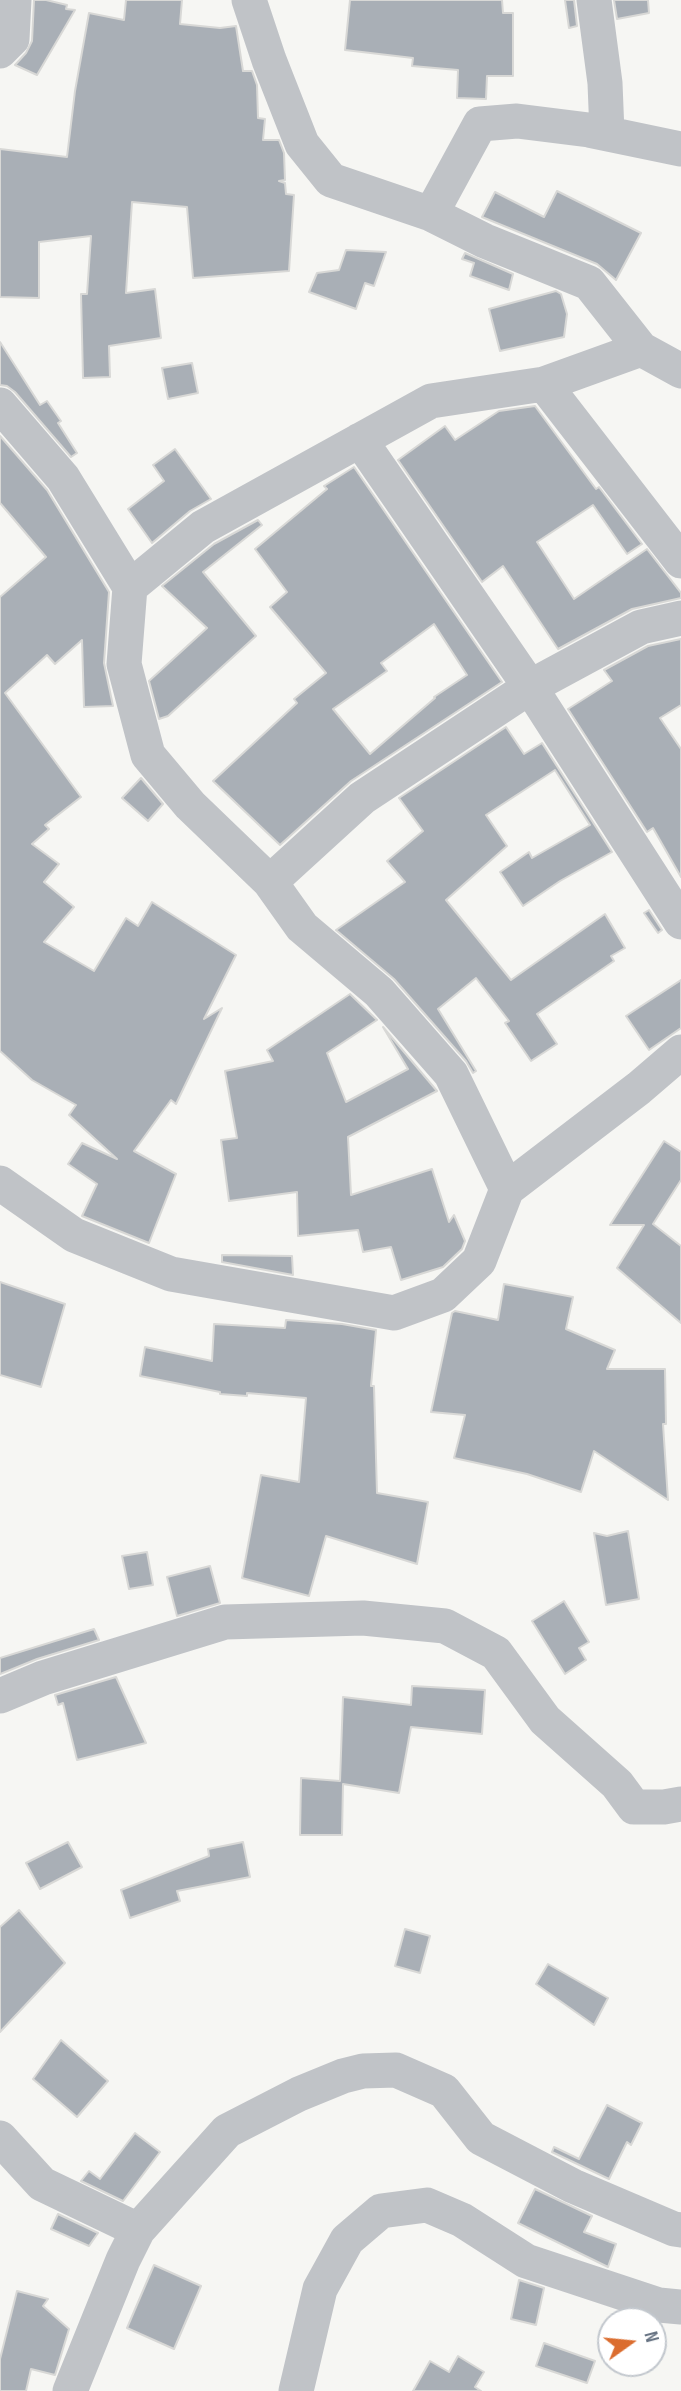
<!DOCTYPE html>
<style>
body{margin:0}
#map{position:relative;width:681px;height:2391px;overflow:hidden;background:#f6f6f3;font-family:"Sofia Sans Condensed",sans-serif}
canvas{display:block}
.north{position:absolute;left:597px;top:2307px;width:70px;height:70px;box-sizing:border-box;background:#fff;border:2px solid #c2c7cd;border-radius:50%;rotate:75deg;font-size:19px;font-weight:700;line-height:28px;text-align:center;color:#677383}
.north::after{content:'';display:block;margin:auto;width:24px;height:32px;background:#db6d2f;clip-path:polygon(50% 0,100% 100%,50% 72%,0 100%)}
</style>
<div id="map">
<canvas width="681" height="2391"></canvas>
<div class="north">N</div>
</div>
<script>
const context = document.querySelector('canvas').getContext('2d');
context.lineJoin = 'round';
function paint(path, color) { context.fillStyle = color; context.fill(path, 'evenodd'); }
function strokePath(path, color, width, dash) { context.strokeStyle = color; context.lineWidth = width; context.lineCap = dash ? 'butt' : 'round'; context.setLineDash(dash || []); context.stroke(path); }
const building = new Path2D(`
 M34 0H46L67 5 66 9 75 10 37 75 15 65 26 53 32 41Z
 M126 0H182L180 24 220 28 236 26 243 71H252L257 85 258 118 265 119 263 140H279L284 153 285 180 279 181 285 183 286 194 294 195 289 271 193 278 187 207 132 202 126 293 155 289 161 338 109 346 110 377 83 378 81 294H87L91 236 39 242V298L0 297V149L67 157 75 91 89 13 124 20Z
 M350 0H502L503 13H513V76H487L486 99 457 98 458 70 412 66 413 58 345 50Z
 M565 0H574L577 26 569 28Z
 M614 0H648L649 13 617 19Z
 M557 191 641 233 616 280 597 264 482 217 495 192 544 217Z
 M346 250 386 252 374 286 365 283 356 309 309 292 317 273 339 270Z
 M465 253 513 274 509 290 470 276 474 263 462 259Z
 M556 291 561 294 567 314 564 337 500 351 489 309Z
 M0 342 40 405 47 401 61 421 58 423 77 453 71 457 15 392 7 386 0 385Z
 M192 363 198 393 168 399 162 368Z
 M535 406 596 489 599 487 642 544 627 554 593 505 537 542 574 599 647 549 681 593V598L632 609 558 649 503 566 482 582 398 460 445 426 455 440 499 411Z
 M0 436 47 490 109 592 104 663 113 706 84 707 82 640 55 664 47 655 5 693 81 797 45 825 49 829 32 844 59 864 44 882 74 907 44 942 94 971 126 918 138 926 152 902 236 955 204 1019 222 1008 176 1104 171 1100 134 1151 176 1174 149 1243 82 1216 97 1184 68 1164 82 1143 117 1159 69 1115 76 1105 32 1080 0 1051V597L46 557 0 503Z
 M175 449 211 499 190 511 152 543 128 509 164 481 153 465Z
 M354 467 502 682 351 781 280 845 213 781 297 703 294 699 326 673 270 607 287 592 255 549 327 489 324 486ZM434 624 467 675 434 697 435 698 370 754 333 709 387 671 381 663Z
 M258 520 262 525 203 572 256 636 168 716 159 719 149 681 207 628 162 586 214 544Z
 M681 639V705L660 718 681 749V877L653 828 647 832 568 709 612 681 604 670 648 646Z
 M506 727 524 754 542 743 612 852 560 881 523 906 500 872 529 852 532 858 590 825 555 770 486 815 507 846 446 900 511 980 605 914 625 948 611 956 614 961 537 1014 557 1044 531 1061 505 1023 509 1021 476 978 438 1009 476 1071 473 1073 466 1061 394 979 336 930 405 882 387 861 423 831 399 798Z
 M141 778 163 804 148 821 122 798Z
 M649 910 662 930 658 933 644 913Z
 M681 980V1028L649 1050 626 1016Z
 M350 994 377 1020 327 1053 346 1102 408 1069 383 1027 437 1091 348 1137 351 1195 432 1169 449 1222 454 1215 465 1241 462 1249 443 1267 401 1280 391 1247 363 1252 358 1230 298 1236 297 1192 229 1201 221 1140 237 1138 225 1071 273 1061 267 1050Z
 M664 1141 681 1152V1180L653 1224 681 1246V1323L617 1268 644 1225H610Z
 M222 1255 292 1256 293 1275 222 1262Z
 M0 1282 65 1304 41 1387 0 1375Z
 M504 1284 573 1297 566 1329 615 1350 607 1369H665L666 1424H663L668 1500 594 1451 581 1492 527 1474 454 1458 465 1415 431 1412 452 1313 455 1311 498 1320Z
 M286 1320 342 1324 376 1330 371 1386H374L377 1493 428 1502 417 1564 326 1536 309 1596 242 1578 261 1475 299 1482 306 1398 247 1393V1396L220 1394V1392L140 1376 145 1347 212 1361 214 1324 285 1328Z
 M628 1531 639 1599 606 1605 594 1533 607 1536Z
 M147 1552 153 1585 129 1589 122 1556Z
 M210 1566 220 1603 177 1616 167 1577Z
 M564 1601 589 1642 579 1648 586 1660 565 1674 532 1621Z
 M94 1629 99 1640 37 1659 0 1674V1658Z
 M116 1677 146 1743 77 1760 63 1703 58 1705 55 1695Z
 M412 1686 485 1690 482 1734 411 1727 399 1793 343 1784 342 1835H300L301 1778 340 1781 343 1697 411 1705Z
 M68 1842 82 1867 40 1889 26 1863Z
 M243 1842 250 1877 177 1891 180 1901 130 1918 121 1890 209 1856 208 1849Z
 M19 1910 65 1963 0 2032V1927Z
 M405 1929 430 1936 420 1973 395 1966Z
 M548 1964 608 1998 594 2025 536 1984Z
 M61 2040 108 2081 77 2117 33 2079Z
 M607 2105 642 2123 631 2145 627 2142 609 2179 552 2152 554 2147 579 2159Z
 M135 2133 160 2152 123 2201 81 2181 89 2171 100 2179Z
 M535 2189 592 2216 584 2232 616 2244 608 2267 518 2223Z
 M58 2214 98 2233 89 2246 51 2229Z
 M154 2265 201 2286 174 2349 127 2328Z
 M519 2280 544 2288 536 2325 511 2319Z
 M17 2291 48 2299 43 2306 69 2329 55 2375 31 2369 26 2391H0V2359Z
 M544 2343 595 2361 587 2383 536 2366Z
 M458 2356 484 2372 475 2387 481 2391H413L430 2361 449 2372Z`);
paint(building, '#a9afb6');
strokePath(building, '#d8d8d6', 2);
strokePath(new Path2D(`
 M249 0 269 60 302 144 331 180 431 214 485 241 589 283 641 349 681 371
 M594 0 605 83 607 133
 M0 51 12 39 14 0
 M431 214 480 124 517 121 589 130 681 149
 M544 384 681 561
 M0 405 63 478 130 587 124 664 148 755 190 805 270 882 302 927 379 992 451 1074 507 1189
 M360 440 530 687 681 922
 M130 587 203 527 431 401 544 384 641 349
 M270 882 362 798 530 687 641 627 681 618
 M0 1183 74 1235 171 1274 394 1313 443 1295 479 1261 507 1189 639 1088 681 1052
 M0 1696 43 1678 225 1622 363 1618 445 1626 496 1653 545 1720 617 1784 634 1807H664L681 1804
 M0 2138 42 2184 138 2230
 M70 2391 123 2260 138 2230 227 2131 299 2094 343 2076 363 2071 396 2070 444 2091 481 2138 573 2186 674 2229 681 2230
 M296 2391 320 2289 347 2240 381 2211 427 2205 462 2220 526 2261 659 2305 681 2307`), '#c0c3c7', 35);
</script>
